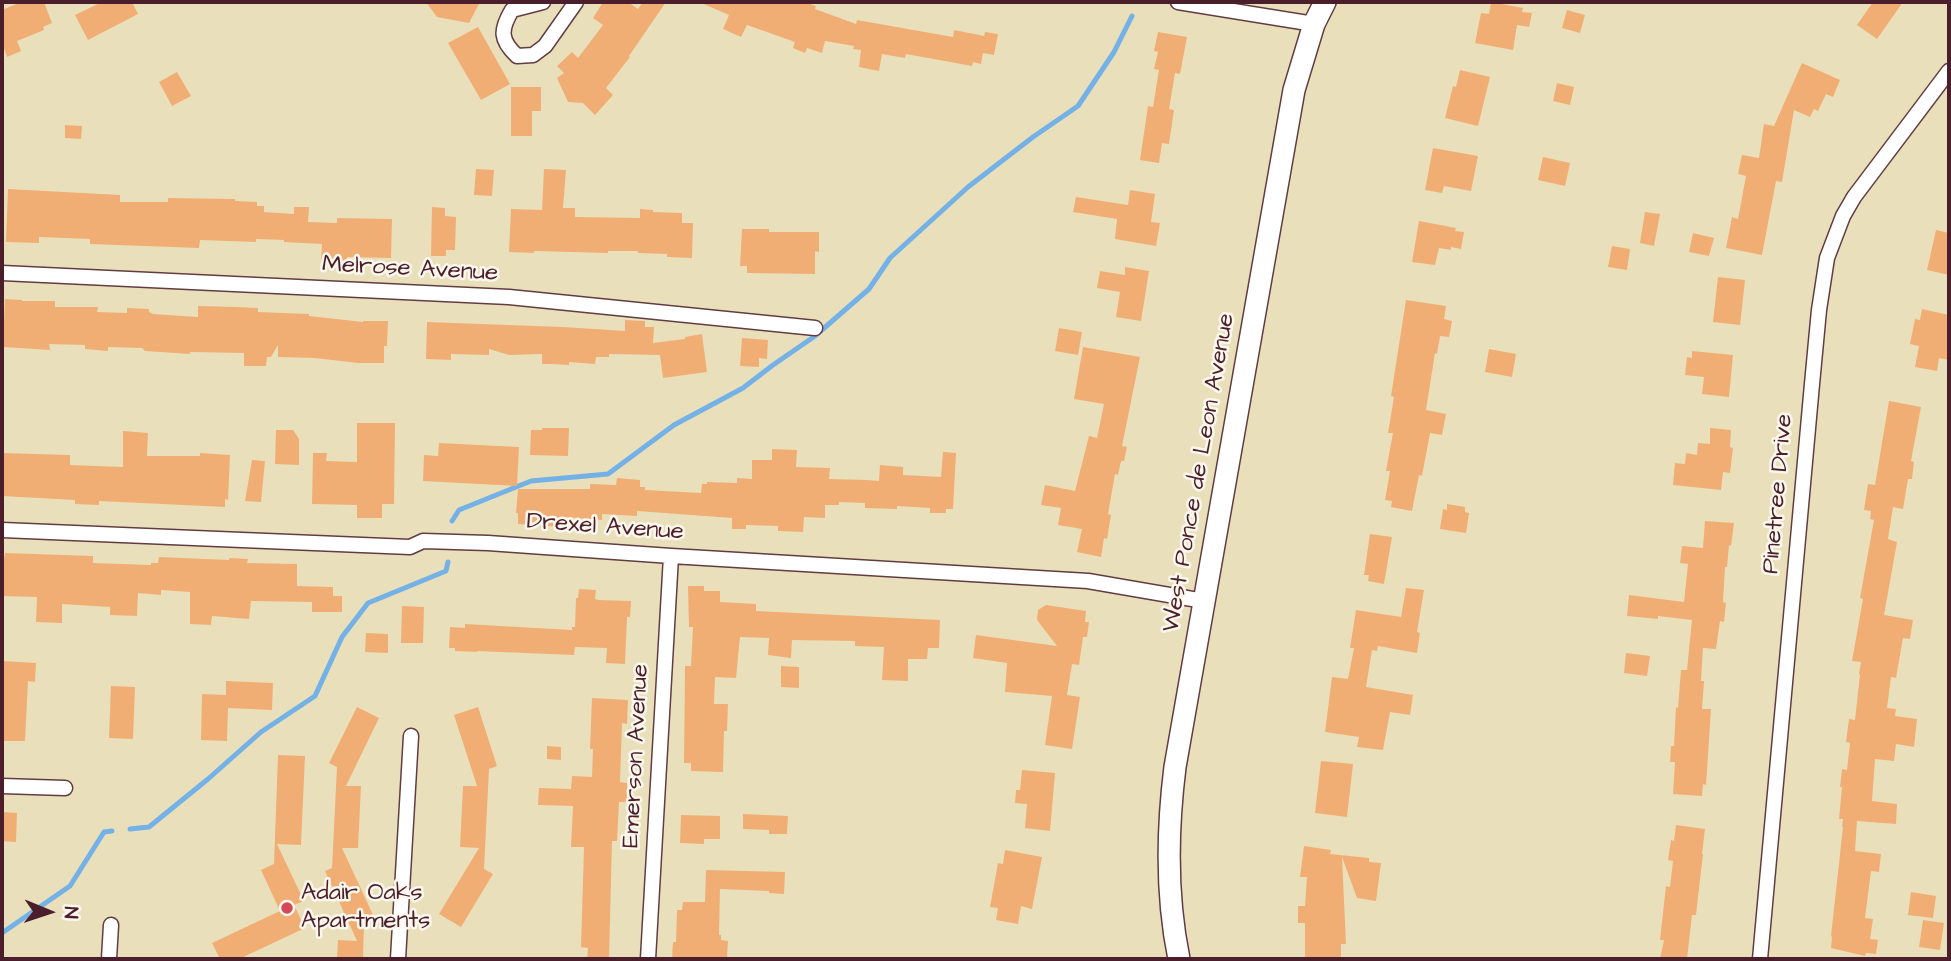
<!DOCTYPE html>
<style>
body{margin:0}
#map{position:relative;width:1951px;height:961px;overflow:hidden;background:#e9e0bb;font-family:"Architects Daughter",sans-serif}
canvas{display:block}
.frame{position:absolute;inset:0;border:4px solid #4a1f2b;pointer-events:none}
.north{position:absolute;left:14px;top:877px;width:70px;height:70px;-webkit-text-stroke:5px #fbf7ec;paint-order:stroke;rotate:92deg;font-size:19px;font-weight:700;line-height:28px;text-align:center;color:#4a1f2b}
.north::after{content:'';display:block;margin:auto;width:24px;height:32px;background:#4a1f2b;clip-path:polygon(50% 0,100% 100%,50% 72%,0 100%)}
</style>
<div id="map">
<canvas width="1951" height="961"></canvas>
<div class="frame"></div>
<div class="north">N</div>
</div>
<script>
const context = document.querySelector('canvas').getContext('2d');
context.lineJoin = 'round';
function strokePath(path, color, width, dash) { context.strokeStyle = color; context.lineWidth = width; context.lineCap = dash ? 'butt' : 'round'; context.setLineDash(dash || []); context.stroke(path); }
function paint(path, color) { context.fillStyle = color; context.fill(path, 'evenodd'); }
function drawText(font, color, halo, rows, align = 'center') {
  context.font = font + ' "Architects Daughter",sans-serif'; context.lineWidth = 5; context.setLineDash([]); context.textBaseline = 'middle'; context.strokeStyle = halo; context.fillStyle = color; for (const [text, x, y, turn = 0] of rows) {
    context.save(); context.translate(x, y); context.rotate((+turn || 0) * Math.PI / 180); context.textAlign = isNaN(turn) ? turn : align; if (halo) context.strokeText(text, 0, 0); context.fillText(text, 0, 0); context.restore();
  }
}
strokePath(new Path2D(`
 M452 521 459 510 531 481 608 474 674 425 743 388 773 365 815 336 869 289 890 258 968 187 1033 137 1078 106 1114 52 1132 16
 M130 829 149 827 208 779 261 732 315 696 342 637 368 603 446 571 448 562
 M2 933 70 886 104 832 112 831`), '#74b1e6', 5);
paint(new Path2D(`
 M21 2H44L52 23 43 27 44 30 17 41 21 51 7 57 2 42V10Z
 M102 2H132L138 14 88 40 75 15Z
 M426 2H480L469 23 437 17Z
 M603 2H628L638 9 643 2H666L629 56 630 57 606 88 613 95 595 115 583 103 568 102 557 78 564 73 557 66 572 52 578 58 603 25 593 18Z
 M699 2H804L816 6 815 9 856 24 857 20 953 37 954 30 984 36 985 32 998 34 994 55 983 53 981 64 973 62 972 66 906 54 905 58 882 54 879 71 859 67 861 50 853 49 854 46 825 41 822 53 807 48 805 53 793 48 795 42 747 25 741 37 723 29 729 15Z
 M1491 2 1523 8 1522 12 1532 13 1529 27 1517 25 1513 50 1475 43 1481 13 1489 14Z
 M1873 2H1903L1877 39 1857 25Z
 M1567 10 1585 15 1580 33 1562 28Z
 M478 27 510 84 481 100 448 43Z
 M1158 32 1187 37 1180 74 1175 73 1169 109 1174 110 1169 144 1162 143 1159 163 1140 160 1148 106 1153 107 1159 70 1154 69 1158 52 1154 51Z
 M1802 63 1840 80 1833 97 1826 94 1818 111 1814 109 1810 117 1794 110 1782 182 1776 181 1762 255 1726 248 1732 217 1738 219 1746 176 1738 174 1742 155 1759 158 1764 124 1774 126Z
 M1460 70 1490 77 1478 126 1445 118 1453 86 1456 87Z
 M177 72 191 96 172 106 159 82Z
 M1557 83 1574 87 1570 105 1553 101Z
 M511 87H541V111H532V136H511Z
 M65 125 82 126 81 139 65 138Z
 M1433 148 1478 156 1471 191 1444 186 1442 193 1425 190Z
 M1543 157 1570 163 1565 186 1538 180Z
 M476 169 494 170 492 196 474 195Z
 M544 169 566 170 563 208H575V217L640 218V209L653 210V212L682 213V223H693L692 258 667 257V254L638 253V251H608V253L534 251V253L509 252 511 209 542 210Z
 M8 189 120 195V202H168V198L235 199V201L257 202V206H264V212L294 214V207H309L308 222 337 223V218L392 219 391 258 347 257V262L321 261 322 244 284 242V240L256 239V242L200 240 199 248 90 244V239L39 237V243L6 242Z
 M1130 190 1155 194 1151 222 1160 223 1156 246 1115 239 1117 219 1073 212 1076 197 1128 205Z
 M432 207 445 208V216L456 217 455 250H446V256H431Z
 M1645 212 1660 214 1654 246 1640 243Z
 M1419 221 1456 228 1455 231 1464 232 1461 249 1451 247V250L1439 248 1435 265 1412 262Z
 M742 229H769V232H819V252L815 251V274L747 273V266H740Z
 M1936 230 1949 233V275L1927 270Z
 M1693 233 1714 238 1709 256 1689 252Z
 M1612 246 1630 249 1627 270 1608 267Z
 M1125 267 1149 271 1141 321 1116 317 1120 292 1097 288 1100 271 1125 275Z
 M1718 277 1745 280 1740 325 1713 322Z
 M5 299 22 300V301H55V307H98L97 312 127 313V308L149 309V312L153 314 198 317V306L236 307 258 308V312L309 314V316L363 322V321H388L387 346H384V363H358L315 358 278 357V345L271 357H267L266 366H244V353L190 352V354L145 351 142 348 108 347V351L85 349V345L49 344 50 350 3 347Z
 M1406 300 1446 306 1444 319 1452 321 1449 337 1440 336 1437 354 1435 353 1426 410 1446 414 1442 435 1430 433 1422 476 1419 475 1412 511 1391 507 1392 501 1385 500 1390 471H1386L1393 433H1388L1394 397 1391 396Z
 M1922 309 1949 315 1947 332H1949V360L1939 358 1937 371 1915 367 1919 346 1910 344 1915 319 1920 320Z
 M625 320 645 321V327H654L653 343 685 339V337L702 334 707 372 663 378 660 355 609 354V357H596L595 364 569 362V365L551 364H542V354L509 355 489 349V355L451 354V360L426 359 427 322 563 327 625 331Z
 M1059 328 1082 332 1078 355 1055 351Z
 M742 338 768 340 767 359 759 358V367L740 366Z
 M1083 347 1140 357 1122 446 1127 447 1124 461H1121L1118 475 1115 474 1108 514 1111 515 1107 539 1104 538 1101 557 1077 552 1082 529 1058 525 1061 508 1041 505 1045 485 1075 491 1089 436 1097 438 1104 404 1074 399Z
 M1489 349 1516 354 1512 377 1485 372Z
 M1692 351 1733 355 1729 397 1702 394 1704 377 1685 375 1687 357 1692 358Z
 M1889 401 1921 407 1911 461 1914 462 1912 479H1908L1903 509 1893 507 1888 539 1897 542 1884 615 1913 620 1910 639 1903 638 1896 678 1891 677 1887 708 1896 709 1895 716 1917 719 1914 747 1896 744 1894 761 1875 759 1872 801 1897 804 1896 824 1857 821 1855 851 1881 854 1879 872 1871 871 1865 918 1873 919 1870 939 1878 940 1876 954 1866 953 1865 956 1831 948 1832 937 1831 936 1843 827H1842L1843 819H1839L1842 787H1840L1842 769 1847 770 1850 743 1846 742 1849 719 1855 720 1860 675 1859 674 1861 662 1852 661 1863 599 1860 598 1874 520 1870 519 1871 511 1864 510 1868 484 1875 485Z
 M357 423H395L394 504H382V518H357V505L312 504 313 453H327L326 461 357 462Z
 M542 428H569L568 456 530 455 531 430H542Z
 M1710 428 1731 430 1730 447 1733 448 1730 473 1723 472 1721 490 1673 485 1675 463 1685 464 1686 453 1697 455 1698 443 1710 444Z
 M276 430H293L299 439V465L275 464Z
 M123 431 148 433 147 456H200V453L230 455 228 500 225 499V507L99 501V505L75 504V500L2 496V453L70 455V465L123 467Z
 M439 443 519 447 517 486 423 481 424 455 438 456Z
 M772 449 797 450 796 467 830 468 829 479 867 480 879 481 880 465 903 467V475L941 477 943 452 956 453 953 509H946V513H930V508L897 506V509L865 508V503L839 502V505H825V518L804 517 803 532 778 531V526L746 525V529H732V518L637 511V516L602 514V520L565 517V527L518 524V513H516L518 489H590V484L616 485 617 478 640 480V487H645V490L701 493 702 484H707V482L737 483V478L752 479V460H772Z
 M252 460 265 461 261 502 245 501Z
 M1447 504 1465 507V512L1469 513 1466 533 1440 529 1443 509 1447 510Z
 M1705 521 1734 523 1731 546 1729 545 1727 567H1725L1723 602 1726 603 1724 622 1720 621 1716 649 1703 648 1701 681H1704L1702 709H1711L1706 785 1703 784 1702 796 1673 794 1675 762H1670L1671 746H1674L1676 707 1678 708 1681 670H1687L1692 620 1658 616V619L1627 616 1629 595 1684 602 1688 564 1680 563 1682 546 1703 548Z
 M1370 534 1392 537 1384 584 1368 581 1369 575H1364Z
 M5 553 93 556V563L151 565V563H158L159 557 229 560V558L248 559 247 563 297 564V586L333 587V596H342V612H312V602L251 601 249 619 212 616 211 625 190 624V592L161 590V595L138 593 137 616 110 615V607L62 604V623L36 622 37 597 2 596V560H4Z
 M688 586H704V591H720V602L756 604V611L940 620 939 648H928L927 659H908V681L882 680 884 647 855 646V641L792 640 791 658 768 655 769 638 740 637 736 678 715 677 714 704H728L727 731H724L723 772 691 771V763H684L685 666H691L693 627H689Z
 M1406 588 1424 590 1417 632 1420 633 1417 653 1378 646 1377 651 1372 650 1366 687 1413 695 1410 715 1390 712 1383 750 1357 747 1359 737 1325 732 1332 677 1348 679 1354 648H1350L1356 610 1401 617Z
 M579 589 596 590 595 599 599 600 631 601 630 617H627L625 664 606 663 607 648 575 647 574 655 477 651V652L455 651V648H449L450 627 465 628V624L572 630V627H575L576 598H578Z
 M1046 605 1086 611 1085 622H1089L1087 637H1083L1079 665 1072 664 1067 695 1080 697 1072 749 1045 745 1052 696 1005 692 1007 663 973 658 976 635 1057 646 1037 620 1038 610Z
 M402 606 424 607 423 643H401Z
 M366 633 388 634V653L365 652Z
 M1626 653 1650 656 1647 676 1624 673Z
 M2 661 36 663 35 682 28 681 25 741H2Z
 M781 666 799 667V688L781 687Z
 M226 681 273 683 272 710 228 708 227 741 201 740 202 694 226 695Z
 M111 686 135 687 133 739 109 738Z
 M592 698 628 700 627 724 622 723 620 782 627 783V802H619L617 841H612L609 959H587L588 948 581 947 584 847H571L573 806 538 805 539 788 571 789 572 776 592 777 593 749H590Z
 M357 707 379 718 346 786H361L358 848H342L374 917 364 922 363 959H337L338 940 357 941 325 871 332 868 337 767 329 763Z
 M478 707 497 766 489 769 484 869 493 874 461 927 439 914 479 848 460 847 463 786H477L454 715Z
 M547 746 561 747V760L547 759Z
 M278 755 305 756 301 845 277 844 304 901 294 905 305 928 239 959H220L212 943 280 911 261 870 274 864Z
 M1321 761 1353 764 1347 817 1315 813Z
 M1022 770 1055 773 1050 831 1025 828 1027 804 1015 803 1016 790H1020Z
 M2 812 17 813 16 842 2 841Z
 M743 814 788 816 787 834H769V830L743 829Z
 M681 815 720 816V839H704V844L680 843Z
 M1676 825 1705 829 1702 854H1703L1696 915H1692L1687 959H1660L1664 940H1660L1666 886 1670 887 1673 861 1668 860 1671 840 1674 841Z
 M1304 846 1331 850 1330 854 1369 858V862L1381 863 1376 901 1357 898 1342 857 1346 944H1341V959H1305V923H1298V906H1305L1307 877H1300Z
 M1005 850 1042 857 1032 909 1021 906 1018 924 996 920 998 908 990 907 998 863 1003 864Z
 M706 870 785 872 784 894 769 893V891L720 889 719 935H721V940L728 941 727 959 672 958 673 942H676L677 910H682L683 902H705Z
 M1911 892 1936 896 1933 918 1908 915Z
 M1923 920 1944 923 1940 950 1919 947Z`), '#f1ae74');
const street = new Path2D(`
 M543 2 512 10C500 30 500 40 517 56L533 55 545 46 576 2
 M1178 2 1314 24
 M2 273 509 297 815 328
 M2 530 410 547 423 541 488 543 671 556 1088 581 1204 601
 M2 786 65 788
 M109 959 111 925
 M398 959 411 736
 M648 959 671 556
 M1760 959 1812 384 1819 310 1827 258 1843 216 1854 197 1949 71`);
const secondary = new Path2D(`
 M1179 959C1166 896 1167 831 1175 767L1294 90 1314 24 1325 2`);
strokePath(street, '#623c41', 17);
strokePath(secondary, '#623c41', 24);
strokePath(street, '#fff', 14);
strokePath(secondary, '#fff', 21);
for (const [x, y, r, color] of [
 [287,908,7,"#d1495b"]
]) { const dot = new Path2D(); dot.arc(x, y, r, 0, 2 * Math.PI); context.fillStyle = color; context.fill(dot); strokePath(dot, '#fbf7ec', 2.5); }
drawText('24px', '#4a1f2b', '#fbf7ec', [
 ["Melrose Avenue",410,270,3],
 ["West Ponce de Leon Avenue",1200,473,-80],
 ["Pinetree Drive",1779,494,-85],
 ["Drexel Avenue",605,528,4],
 ["Emerson Avenue",637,756,-87]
]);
drawText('24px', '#4a1f2b', '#fbf7ec', [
 ["Adair Oaks",301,894],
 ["Apartments",301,922]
], 'left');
</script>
